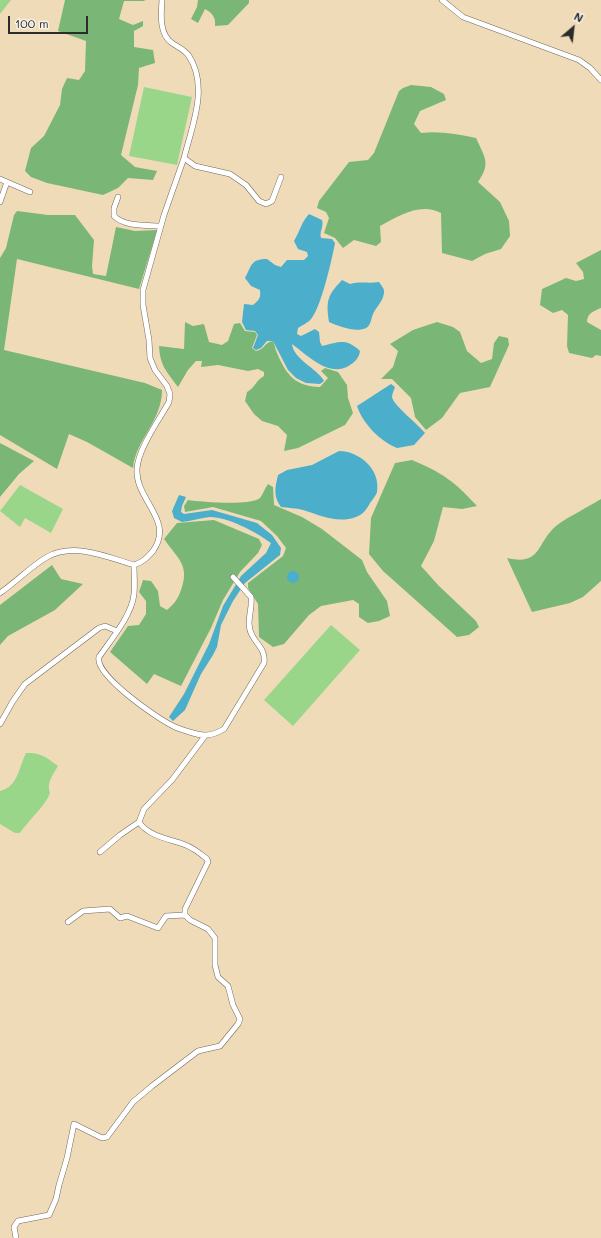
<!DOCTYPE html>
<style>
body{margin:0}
#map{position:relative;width:601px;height:1238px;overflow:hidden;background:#f0dbb9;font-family:Mali,sans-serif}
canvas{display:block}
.north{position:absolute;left:553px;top:8px;width:40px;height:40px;-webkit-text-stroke:3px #f7f3e8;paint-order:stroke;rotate:28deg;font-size:11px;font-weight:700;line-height:16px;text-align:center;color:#2b2b2b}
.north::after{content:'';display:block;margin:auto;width:14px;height:18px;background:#2b2b2b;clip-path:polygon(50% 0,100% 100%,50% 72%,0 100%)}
.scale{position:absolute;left:8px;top:16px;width:80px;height:18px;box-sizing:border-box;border:2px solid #2b2b2b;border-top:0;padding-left:5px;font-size:12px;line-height:14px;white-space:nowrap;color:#2b2b2b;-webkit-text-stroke:3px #f7f3e8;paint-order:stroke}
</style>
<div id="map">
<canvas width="601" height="1238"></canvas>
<div class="north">N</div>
<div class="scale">100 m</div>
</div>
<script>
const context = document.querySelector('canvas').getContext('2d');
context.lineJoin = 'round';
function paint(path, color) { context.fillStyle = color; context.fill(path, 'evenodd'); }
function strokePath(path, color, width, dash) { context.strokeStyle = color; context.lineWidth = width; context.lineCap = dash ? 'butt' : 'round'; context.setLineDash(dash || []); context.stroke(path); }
paint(new Path2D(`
 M0 0H11L0 14Z
 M144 87 192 97 177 165 129 156Z
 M20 485 63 509 51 533 25 518 20 527 0 511Z
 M331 625 360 650 293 726 264 700Z
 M26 753C40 752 48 758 58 766 53 775 46 783 50 793 46 805 28 821 20 833H15L0 824V791C18 787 19 767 26 753Z`), '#99d68a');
paint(new Path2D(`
 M65 0H143L146 1H124L119 19 133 25 143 21V26L134 31V47L153 50 155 63 139 68 138 85 121 155 135 167 157 171 153 180 128 178 118 188 103 195 47 183 31 177 25 171 31 148 44 136 60 105 62 89 67 78 79 80 85 71 86 41 58 31Z
 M198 0H249V3L228 25 215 26C216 17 212 13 205 9L198 23 191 19 197 7Z
 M411 85 431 87 444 94 446 100 420 111 414 124 421 133C440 131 457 134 476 138 485 158 491 163 478 182L500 202 509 221 510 236 501 249 485 254 472 261 442 253 441 213C421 202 398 216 380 226L381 242 376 246 354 240 343 248 335 238 324 233 329 218 326 212 317 208 319 201 349 162 368 160 374 153 399 91 403 88Z
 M17 211 48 215H75L94 240 92 266 93 274 106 276 116 227 135 231 157 230 139 289 17 259 4 350 145 383 162 390C162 421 136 439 133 468L87 442 69 434 57 469 0 435V258L6 248 14 215Z
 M601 250V308C594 311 587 313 587 322L601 330V356L596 355 592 358 569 353 567 346 568 315 562 310 553 313 540 305 542 289 566 278 576 281 584 279 583 272 576 263Z
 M185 322 193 326 204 324 209 342 222 345 228 341 234 324 240 323 245 331 255 332 257 335 252 348 256 351C264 350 265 342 273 341 275 345 275 349 277 353 287 376 295 386 320 387L328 378 321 371 325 368 338 372 347 385 348 398 353 413 345 425 298 448 284 451 287 435 278 426 262 421 254 414 245 401 247 392C255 388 256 380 264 376V372L258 369 248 371 218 365 201 367 202 361H196L188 370 178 387C167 372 160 366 159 346L184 349Z
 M437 322 453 327 460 332 467 351 481 363 492 359 494 343 499 336 508 338 509 345 490 387 460 393 442 418 426 430 415 417 411 398 392 379H381L393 367 398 351 390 344 413 330Z
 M0 443 34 461 19 474 0 497Z
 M412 460C443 473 455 482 477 506L462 509 443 507 434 541 421 566 439 586 476 621 479 627 469 635 457 637 383 571 369 554 371 518 395 463Z
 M268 484 273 487 274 505 302 517 322 529 362 560 367 572 387 601 390 616 379 621 368 623 359 617V604L353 600 321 606 309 615 284 644 273 647 259 637 258 604 248 588V583L283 556 286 548 277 536 261 521 213 507 185 512 184 506 188 500C201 502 251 506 260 498 263 494 265 488 268 484Z
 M601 499V581L583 597 570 603 532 612 507 558C542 566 536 543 556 526 569 516 587 508 601 499Z
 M214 520 259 539 262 545 258 553 240 572 223 600 211 628 181 686 154 674 147 684 110 652 128 626 139 625 146 614V601L139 592 143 580 151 581 158 591 160 606 167 610C174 604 178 599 181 590 190 565 178 559 164 539L177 523Z
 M52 565 61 579 83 584 55 610 8 636 0 645V605Z`), '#7ab776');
paint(new Path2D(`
 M309 214 322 220C324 227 319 232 321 238L332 239 335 243C332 259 321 308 311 319 308 323 302 325 298 328L297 334 301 336 315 329 319 332 320 342 322 346C340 342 346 338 360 351 359 358 355 362 350 365 330 379 307 355 292 344 294 360 317 368 324 381L320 384 306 383 296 378 288 370 273 341H267L261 348 256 350 253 348 258 335 255 331 246 330 242 322 244 304 253 305C259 300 261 298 260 290L251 286 245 278C252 265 251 259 267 259L275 265 281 267 287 260H304L308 256 307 252 298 249 294 241C300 231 301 223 309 214Z
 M342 280 350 284C360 281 368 284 379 282 381 285 385 289 384 293 383 301 377 306 374 312 371 317 371 326 366 328 356 333 338 326 329 322 326 301 327 296 342 280Z
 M391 384 395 387C394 390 392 394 392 397 393 405 418 424 425 433L414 445 397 448C380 441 363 424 357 406Z
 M339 451C359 451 381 469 377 492 376 496 371 501 369 505 366 510 362 515 356 517 337 524 320 515 303 510 296 508 288 508 281 507 273 496 275 488 278 475L287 470 312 465Z
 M179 495 186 497 182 506 181 512 184 514 212 510 257 523 272 535 281 548 280 555 245 583 233 601 221 625 217 647 213 655 201 674 185 710 173 721 169 717 184 694 209 644 223 606 241 576 266 553 271 543C256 532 228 517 210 517 201 518 191 521 182 522L174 518 172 511Z
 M287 577a6 6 0 1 1 12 0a6 6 0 1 1-12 0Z`), '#4baeca');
const street = new Path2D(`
 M162 0C161 14 159 34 172 43 178 47 185 50 189 56 209 87 192 126 184 158
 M442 0 463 17 579 60 590 68 601 80
 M0 179 30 192
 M118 197 114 208V216C125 227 146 225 161 226
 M0 202 7 182
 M134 565C134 574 135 584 134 594 132 615 111 640 99 657 94 675 158 719 173 726 179 729 200 736 206 735 212 735 219 732 224 729L264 663C266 650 257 645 252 635 245 623 253 609 251 597L233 577
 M0 593C16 582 30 567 47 557 74 542 107 557 134 565 143 562 147 558 153 551 175 520 135 500 137 469 138 449 159 420 169 402L170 394 167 386 155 370 150 358 149 340 143 305V290L164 215 184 158 195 166 230 174 246 185 259 201 266 204 272 201 281 177
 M0 724 13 701 25 684 99 628 105 626 117 631
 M100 852 120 835 139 822
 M68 922 83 911 110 909 120 918 127 916 158 928 166 916 185 915
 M16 1238 14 1227 18 1221 49 1215 56 1199 59 1185 67 1158 74 1124 102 1138 107 1137 133 1102 152 1086 198 1051 220 1046 238 1024 240 1019 233 1005 228 986 218 977 215 965V938L208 929 190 920 185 915V909L208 862 207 859C200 853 192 847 183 844 169 839 148 836 139 822L144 809 172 780 205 736`);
strokePath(street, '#70695d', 6);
strokePath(street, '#fff', 5);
</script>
